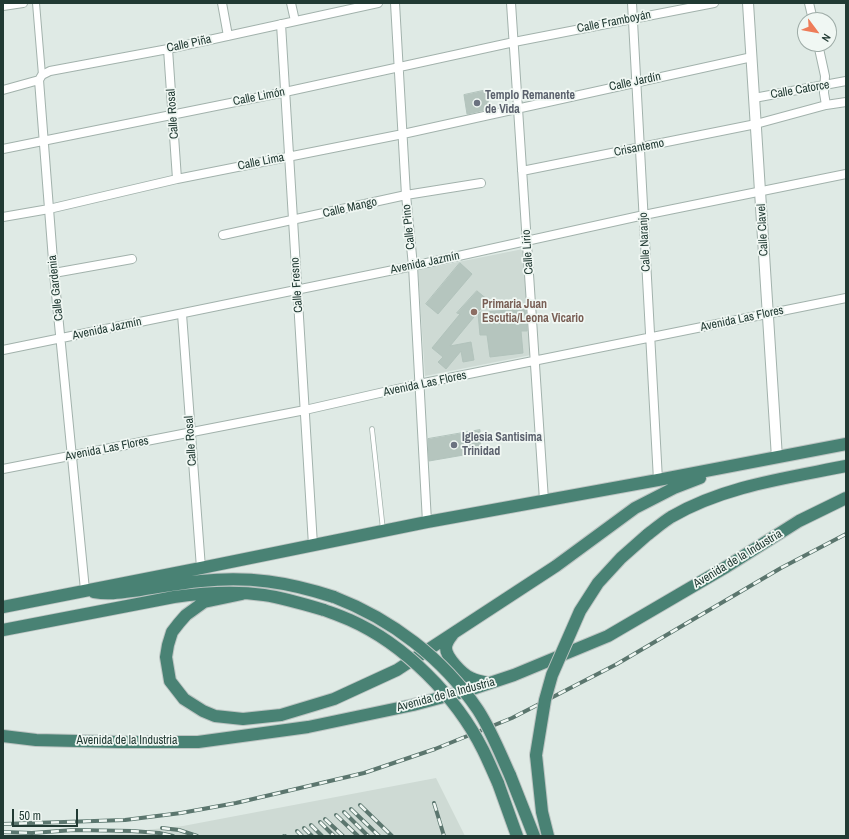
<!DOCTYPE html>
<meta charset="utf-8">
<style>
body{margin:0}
#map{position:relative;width:849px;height:839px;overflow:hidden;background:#dfeae5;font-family:"Archivo Narrow",sans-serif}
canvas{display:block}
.frame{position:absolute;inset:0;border:4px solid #213a33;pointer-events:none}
.north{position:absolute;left:797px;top:12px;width:40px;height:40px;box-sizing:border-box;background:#f0f7f3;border:1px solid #9daba6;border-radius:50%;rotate:122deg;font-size:11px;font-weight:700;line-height:16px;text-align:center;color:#213a33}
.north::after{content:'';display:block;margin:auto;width:14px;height:18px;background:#ee7c59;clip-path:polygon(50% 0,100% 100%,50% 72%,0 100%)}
.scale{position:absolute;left:12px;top:809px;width:66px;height:18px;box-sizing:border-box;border:2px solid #213a33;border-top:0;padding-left:5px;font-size:12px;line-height:14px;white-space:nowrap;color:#213a33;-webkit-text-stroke:3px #f0f7f3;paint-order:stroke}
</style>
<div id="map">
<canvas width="849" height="839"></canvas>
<div class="frame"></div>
<div class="north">N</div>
<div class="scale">50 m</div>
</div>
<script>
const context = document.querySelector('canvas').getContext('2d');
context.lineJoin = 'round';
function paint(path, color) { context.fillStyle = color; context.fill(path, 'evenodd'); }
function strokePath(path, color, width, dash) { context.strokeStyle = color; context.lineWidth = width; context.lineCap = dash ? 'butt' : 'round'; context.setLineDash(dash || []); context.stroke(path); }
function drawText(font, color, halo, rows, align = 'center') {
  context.font = font + ' "Archivo Narrow",sans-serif'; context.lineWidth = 3.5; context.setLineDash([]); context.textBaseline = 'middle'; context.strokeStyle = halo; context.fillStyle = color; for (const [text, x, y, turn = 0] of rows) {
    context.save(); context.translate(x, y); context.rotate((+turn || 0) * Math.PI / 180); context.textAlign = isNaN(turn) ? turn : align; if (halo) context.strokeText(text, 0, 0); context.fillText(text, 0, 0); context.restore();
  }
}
paint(new Path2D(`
 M523 249 531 355 425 376 418 270Z
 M436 778 465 836H89L183 826Z`), '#cedad4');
const building = new Path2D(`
 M487 90 489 109 467 114 464 95Z
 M460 263 472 274 438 314 426 304Z
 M477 291 488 300 450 346 471 342 474 360 463 362 461 351 446 369 438 362 443 357 432 348 460 314 457 313Z
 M525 309 527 331H521L523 353 490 357 487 335H480L478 313Z
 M480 430 481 452 429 461 428 439Z`);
paint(building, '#b5c5be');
strokePath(building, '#b2c3bc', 1);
const service = new Path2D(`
 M372 429 383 530`);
const pedestrian = new Path2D(`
 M36 3 42 75`);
const minor = new Path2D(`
 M222 3 228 36
 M291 3 295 21
 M395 3 406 195 413 266 427 522
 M511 3 544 500
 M632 3 658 480
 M809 3 813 20
 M3 6 23 3
 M281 24 313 545
 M818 44 825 76 824 93 826 105
 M168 49 177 179
 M39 80 54 273 85 590
 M3 90 39 80 42 75 50 71 168 49 378 3
 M754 98 846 81
 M3 149 285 92 514 42 714 3
 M522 171 756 124 826 105 846 102
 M3 217 49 209 177 179 403 134 752 57
 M223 235 406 195 481 183
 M54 273 132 259
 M182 314 201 568
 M3 350 413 266 644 215 846 174
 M3 469 305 410 419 384 846 298`);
const tertiary = new Path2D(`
 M748 3 777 458`);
const trunk = new Path2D(`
 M647 535C655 529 663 522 671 517 724 486 787 478 846 466
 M94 592C110 595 124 592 140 590 160 587 180 583 201 581 249 576 288 582 334 597
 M242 594 204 602 186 615 179 623 172 632 168 645 166 657 170 681 184 699 203 711 215 716 243 719 281 715 334 699 397 670 556 566 635 508 674 488 700 478
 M3 607 201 568 427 522 658 480 846 444
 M3 630 174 597C203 593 235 591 264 595 284 598 304 604 324 610
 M453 634C450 638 446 642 446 648 446 657 462 674 471 678 476 681 483 682 489 683
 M3 736 36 740 119 742H198L308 727 413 705 466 691 514 675 608 636 726 567 799 521 846 498
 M536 755 542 812 548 836
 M510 775 534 836
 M498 783 517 836`);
strokePath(service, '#a2b2ac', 5.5);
strokePath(pedestrian, '#a2b2ac', 8);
strokePath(minor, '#a2b2ac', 10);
strokePath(tertiary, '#a2b2ac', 12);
strokePath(trunk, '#bcc4c2', 14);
strokePath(service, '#fff', 4);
strokePath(pedestrian, '#fff', 6);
strokePath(minor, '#fff', 8);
strokePath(tertiary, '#fff', 10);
strokePath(trunk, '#498274', 12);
const rail = new Path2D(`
 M434 803 444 836
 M360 805 392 836
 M351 809 379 836
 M344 812 368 836
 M336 815 358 836
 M325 819 343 836
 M320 822 334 836
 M3 824 125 820 181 813 236 803 364 773 435 749 512 718 617 664 781 568 846 534
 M311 825 322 836
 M162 828 179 830 197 836
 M304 828 312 836
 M297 831 302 836
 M3 832 32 833 74 830 132 831 159 833 173 836
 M284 836H285`);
strokePath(rail, '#5b766e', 4);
strokePath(rail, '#f0f7f3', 2.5, [8]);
const trunkBridge = new Path2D(`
 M334 597C391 619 443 658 478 710 491 730 500 753 510 775
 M324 610C332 613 341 616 350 620 404 644 456 696 483 750 488 760 493 772 498 783
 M536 755 545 700 552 675 580 611 598 583 621 558 647 535`);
strokePath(trunkBridge, '#bcc4c2', 14, []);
strokePath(trunkBridge, '#498274', 12);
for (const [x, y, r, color] of [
 [477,103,4,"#6b7280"],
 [474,312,4,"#8d6e63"],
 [454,445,4,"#6b7280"]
]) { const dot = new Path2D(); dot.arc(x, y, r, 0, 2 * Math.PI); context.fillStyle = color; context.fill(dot); strokePath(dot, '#f0f7f3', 1.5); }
drawText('12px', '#213a33', '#f0f7f3', [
 ["Calle Framboyán",614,22,-11],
 ["Calle Piña",189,44,-12],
 ["Calle Jardín",635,82,-12],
 ["Calle Catorce",800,90,-10],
 ["Calle Limón",259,97,-11],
 ["Calle Rosal",173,114,-94],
 ["Crisantemo",639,148,-11],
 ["Calle Lima",261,162,-11],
 ["Calle Mango",350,208,-13],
 ["Calle Pino",409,227,-96],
 ["Calle Clavel",763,230,-93],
 ["Calle Naranjo",645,242,-93],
 ["Calle Lirio",528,252,-94],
 ["Avenida Jazmín",425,263,-12],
 ["Calle Fresno",297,285,-94],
 ["Calle Gardenia",56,288,-96],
 ["Avenida Las Flores",742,319,-12],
 ["Avenida Jazmín",107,329,-12],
 ["Avenida Las Flores",425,384,-12],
 ["Calle Rosal",191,441,-94],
 ["Avenida Las Flores",107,449,-11],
 ["Avenida de la Industria",738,559,-31],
 ["Avenida de la Industria",446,695,-15],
 ["Avenida de la Industria",127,741]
]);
drawText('bold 12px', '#5b616d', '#f0f7f3', [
 ["Templo Remanente",485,96],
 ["de Vida",485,110],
 ["Iglesia Santisima",462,438],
 ["Trinidad",462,452]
], 'left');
drawText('bold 12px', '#785e54', '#f0f7f3', [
 ["Primaria Juan",482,305],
 ["Escutia/Leona Vicario",482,319]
], 'left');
</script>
